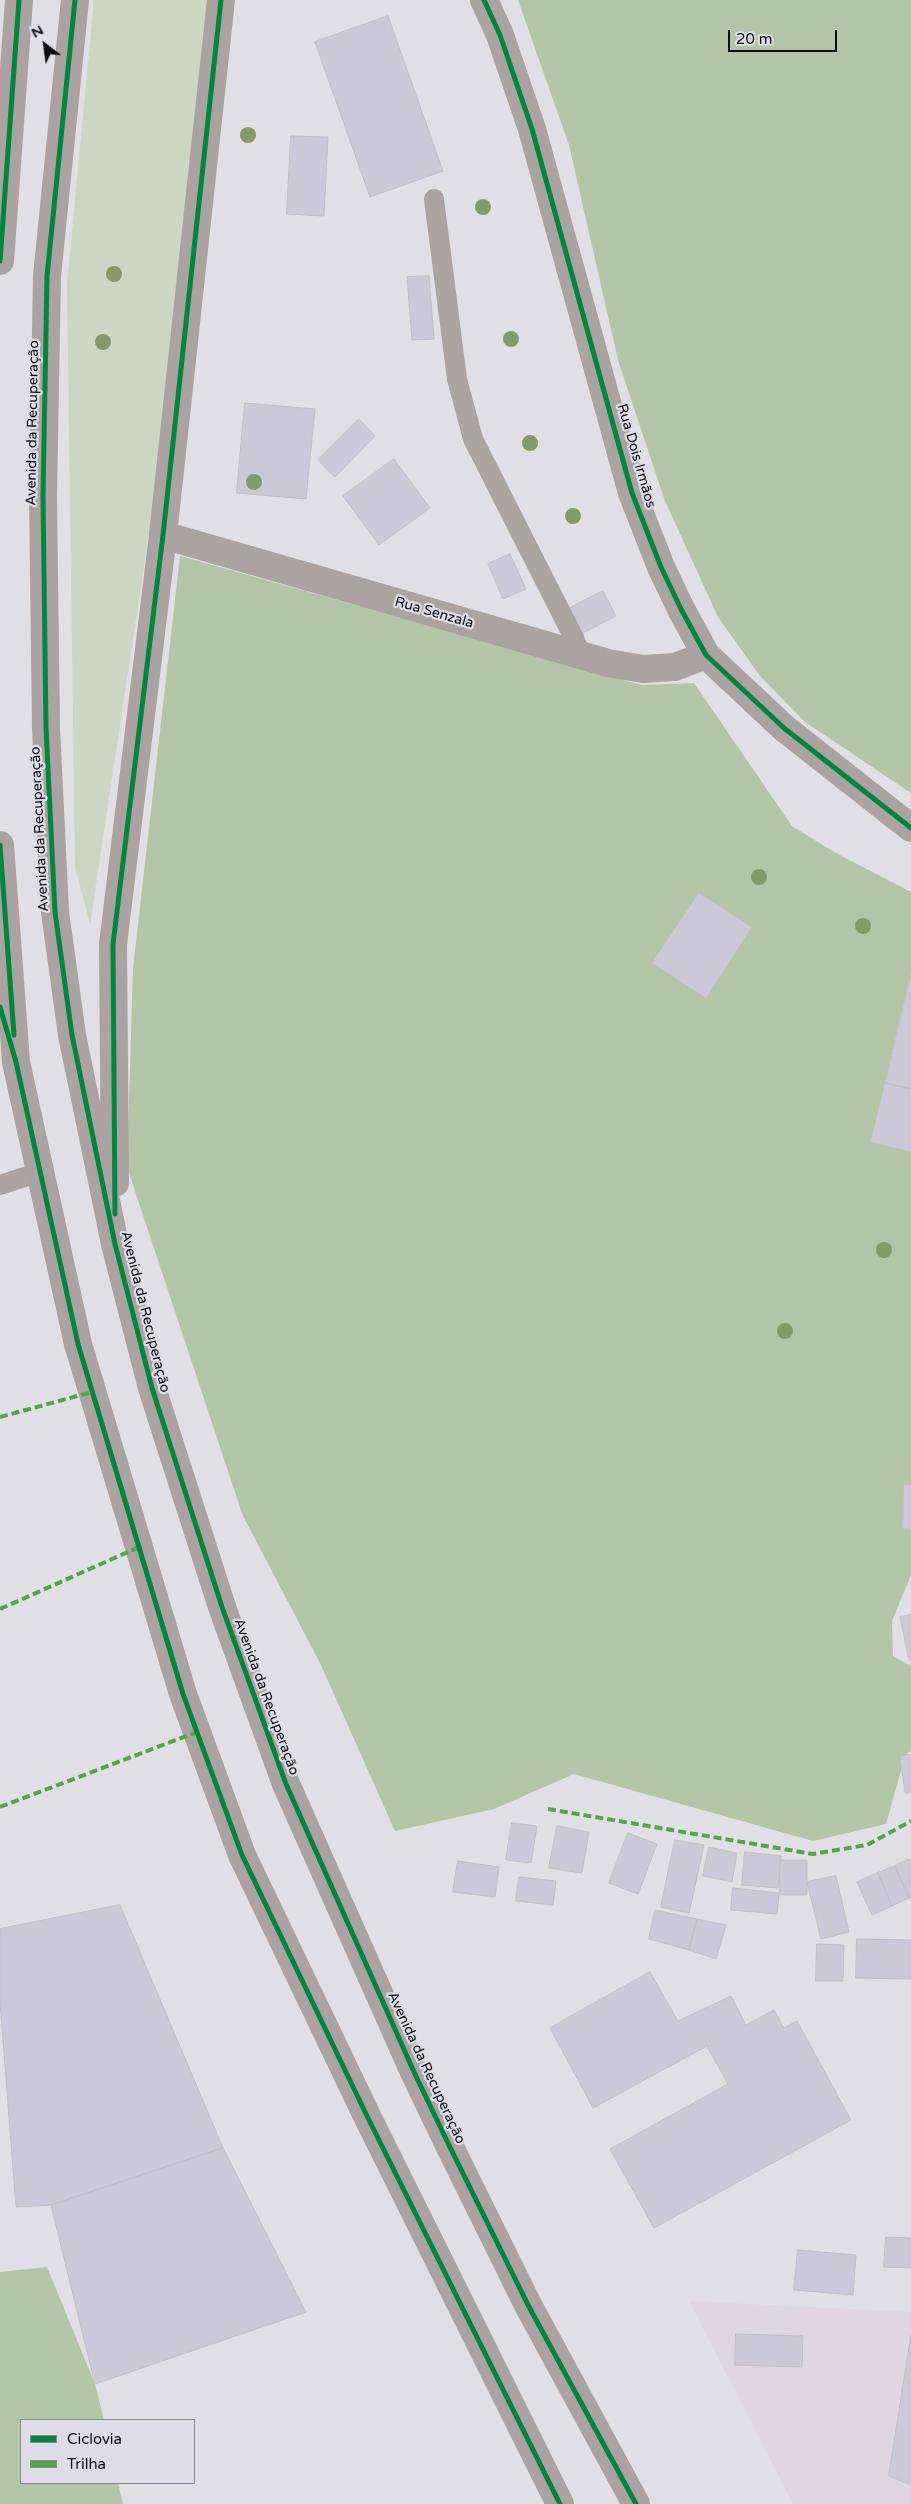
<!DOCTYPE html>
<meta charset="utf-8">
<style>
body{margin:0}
#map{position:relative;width:911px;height:2504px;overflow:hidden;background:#e0dfe5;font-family:"Varela Round",sans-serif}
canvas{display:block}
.legend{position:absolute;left:20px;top:2419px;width:175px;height:65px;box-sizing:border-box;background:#dedde7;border:1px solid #8a8991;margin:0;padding:6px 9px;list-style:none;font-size:15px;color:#0d0c10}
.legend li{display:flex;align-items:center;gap:10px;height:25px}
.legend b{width:25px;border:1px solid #8a8991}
.north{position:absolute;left:20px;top:20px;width:50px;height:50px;-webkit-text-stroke:4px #dedde7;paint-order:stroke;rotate:330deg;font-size:14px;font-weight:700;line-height:20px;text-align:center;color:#0d0c10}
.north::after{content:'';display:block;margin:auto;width:18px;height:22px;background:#0d0c10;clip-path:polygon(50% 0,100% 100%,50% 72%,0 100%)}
.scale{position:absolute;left:728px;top:30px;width:109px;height:22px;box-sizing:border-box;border:2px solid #0d0c10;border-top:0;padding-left:6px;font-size:15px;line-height:18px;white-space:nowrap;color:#0d0c10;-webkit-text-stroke:4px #dedde7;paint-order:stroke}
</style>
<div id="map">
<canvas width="911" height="2504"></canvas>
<ul class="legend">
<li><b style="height:6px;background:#00873e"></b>Ciclovia</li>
<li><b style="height:6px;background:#50a842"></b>Trilha</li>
</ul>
<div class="north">N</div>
<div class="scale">20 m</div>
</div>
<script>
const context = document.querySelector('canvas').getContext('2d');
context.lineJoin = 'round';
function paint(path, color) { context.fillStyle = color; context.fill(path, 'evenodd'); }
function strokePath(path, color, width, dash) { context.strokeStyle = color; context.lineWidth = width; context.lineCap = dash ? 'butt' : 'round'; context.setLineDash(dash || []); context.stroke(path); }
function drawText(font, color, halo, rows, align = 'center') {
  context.font = font + ' "Varela Round",sans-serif'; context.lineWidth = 4.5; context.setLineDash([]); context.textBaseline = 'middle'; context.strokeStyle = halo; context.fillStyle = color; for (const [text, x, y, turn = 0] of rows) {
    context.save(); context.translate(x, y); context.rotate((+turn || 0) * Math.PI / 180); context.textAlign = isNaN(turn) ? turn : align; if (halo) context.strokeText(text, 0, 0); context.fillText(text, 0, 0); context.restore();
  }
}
paint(new Path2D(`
 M689 2301 911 2312V2504H793Z`), '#e0d6e2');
paint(new Path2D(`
 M94 0H208L156 487 90 924 75 867 67 283Z`), '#cbd7c3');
paint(new Path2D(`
 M518 0H911V793L805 722 760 676 718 617 665 501 618 360 569 145Z
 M180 556 642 685 694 683 792 826 834 852 911 892V973L871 1142 911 1152V1575L892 1621 893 1656 911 1666V1750L905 1756 886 1824 813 1841 574 1774 494 1809 395 1831 320 1663 243 1516 127 1167 133 968Z
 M47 2267 95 2384 104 2420H21V2483H118L123 2504H0V2272Z`), '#b3c5a7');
const building = new Path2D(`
 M388 16 443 171 370 197 315 42Z
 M291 136 328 137 324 216 287 214Z
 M429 276 434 339 412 340 407 277Z
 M245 403 315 409 306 499 237 493Z
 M359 419 375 436 335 477 318 460Z
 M394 459 430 508 379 545 343 496Z
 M510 554 526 589 503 599 488 564Z
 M603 591 616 616 581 634 568 609Z
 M699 893 752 927 706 998 652 963Z
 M911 973V1089L886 1083Z
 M886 1083 911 1089V1152L871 1142Z
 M904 1485H911V1529L902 1528Z
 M911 1615V1660H909L900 1617Z
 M911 1755V1793H905L900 1756Z
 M512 1823 537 1826 531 1863 506 1860Z
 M557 1826 589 1832 582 1873 549 1868Z
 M628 1833 657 1844 638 1894 609 1883Z
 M675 1840 704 1845 689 1913 661 1907Z
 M709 1847 737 1853 732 1882 703 1876Z
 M745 1852 781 1856 778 1888 742 1885Z
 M909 1859 911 1863V1898H909L895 1866Z
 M780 1860H807V1895H780Z
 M458 1861 499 1867 495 1897 453 1892Z
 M895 1866 909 1898 892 1906 878 1873Z
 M878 1873 892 1906 872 1915 857 1882Z
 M836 1876 849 1932 821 1939 807 1882Z
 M519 1877 556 1881 553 1905 516 1901Z
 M733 1888 779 1893 777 1914 731 1910Z
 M120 1905 223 2148 51 2205 16 2207 0 2002V1929Z
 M655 1910 697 1919 689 1950 649 1939Z
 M697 1919 726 1925 716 1959 689 1950Z
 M857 1939 911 1940V1979L856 1978Z
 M817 1944 844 1945 843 1981H816Z
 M650 1972 678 2021 731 1996 746 2025 774 2010 784 2028 797 2021 851 2120 654 2228 610 2149 728 2084 707 2046 593 2108 550 2028Z
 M223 2148 306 2312 95 2384 51 2205Z
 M886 2237 911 2238V2268L884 2267Z
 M798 2250 856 2255 853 2295 794 2290Z
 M736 2334 803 2336 802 2367 735 2365Z
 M911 2335V2485L889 2476Z`);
paint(building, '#cbc9d7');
strokePath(building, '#c0bfc3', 1);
strokePath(new Path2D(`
 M434 199 457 379 473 439 574 638 581 655
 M0 1185 40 1172`), '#aca4a0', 20);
strokePath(new Path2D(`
 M221 0 163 535 608 663 643 669 675 667 706 655
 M484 0 500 35 532 129 632 493 661 567 681 609 706 655 784 728 911 828`), '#aba39f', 28);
strokePath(new Path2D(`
 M75 0 47 276 43 496 46 728 55 912 72 1035 115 1244 152 1388 222 1607 286 1784 414 2072 447 2141 528 2305 636 2504
 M0 261 19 0
 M0 845 16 1062 78 1344 183 1694 242 1855 367 2116 560 2504
 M115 1183 113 944 163 535`), '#aba2a1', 28);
strokePath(new Path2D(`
 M0 1417 92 1392
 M0 1609 139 1547
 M0 1807 197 1732
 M548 1809 813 1854 867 1845 911 1821`), '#50a842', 4, [8, 4]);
strokePath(new Path2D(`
 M75 0 47 276 43 496 46 728 55 912 72 1035 115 1244 152 1388 222 1607 286 1784 414 2072 447 2141 528 2305 636 2504
 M484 0 500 35 532 129 632 493 661 567 681 609 706 655 784 728 911 828
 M0 261 19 0
 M0 845 14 1035
 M0 1007 16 1062 78 1344 183 1694 242 1855 367 2116 560 2504
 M115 1214 113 944 163 535 221 0`), '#00873e', 5);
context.fillStyle = '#859969';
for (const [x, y] of [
 [248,135],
 [483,207],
 [114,274],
 [511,339],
 [103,342],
 [530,443],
 [254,482],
 [573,516],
 [759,877],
 [863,926],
 [884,1250],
 [785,1331]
]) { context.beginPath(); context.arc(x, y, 8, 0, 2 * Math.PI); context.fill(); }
drawText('14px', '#0d0c10', '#dedde7', [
 ["Avenida da Recuperação",33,423,-89],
 ["Rua Dois Irmãos",636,456,74],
 ["Rua Senzala",434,613,16],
 ["Avenida da Recuperação",40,829,-93],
 ["Avenida da Recuperação",145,1312,76],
 ["Avenida da Recuperação",266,1697,70],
 ["Avenida da Recuperação",426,2068,65]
]);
</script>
